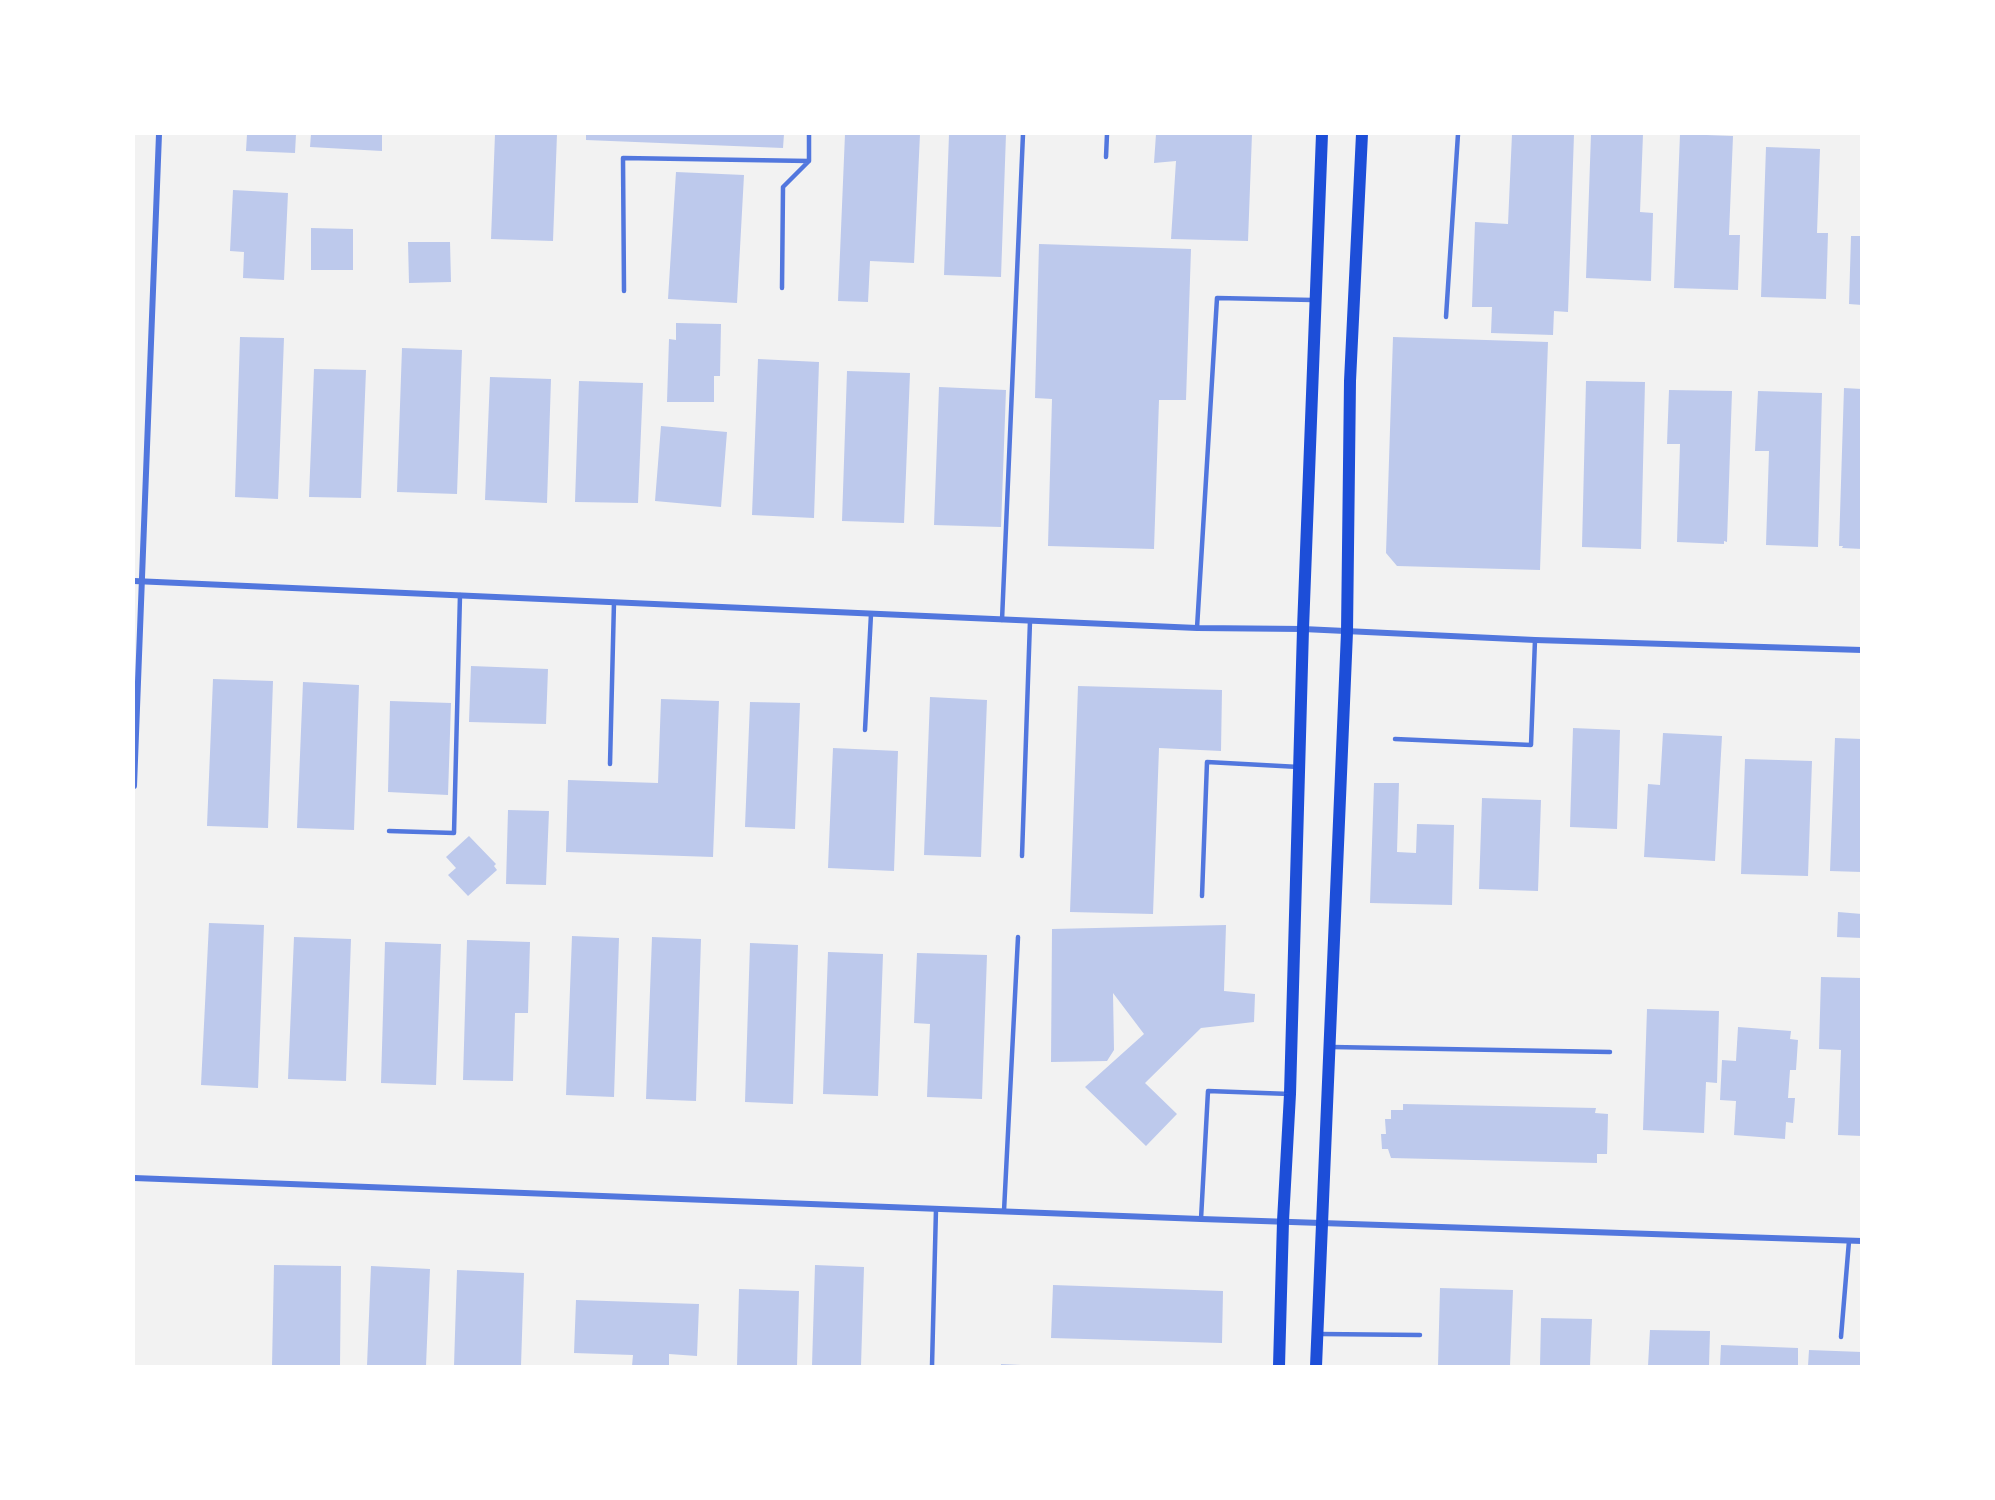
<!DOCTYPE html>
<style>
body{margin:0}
#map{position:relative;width:1995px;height:1500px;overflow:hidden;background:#f2f2f2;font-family:"Space Grotesk",sans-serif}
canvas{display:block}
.frame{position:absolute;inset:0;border:135px solid #fff;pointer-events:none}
</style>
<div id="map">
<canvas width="1995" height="1500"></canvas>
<div class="frame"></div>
</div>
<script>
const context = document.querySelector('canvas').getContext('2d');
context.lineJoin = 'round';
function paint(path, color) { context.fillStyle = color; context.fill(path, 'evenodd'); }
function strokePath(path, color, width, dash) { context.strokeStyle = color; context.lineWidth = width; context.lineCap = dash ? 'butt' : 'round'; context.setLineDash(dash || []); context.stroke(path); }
paint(new Path2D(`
 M247 134H296L295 153 246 151Z
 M311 134H382V151L310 147Z
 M495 134H557L553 241 491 239Z
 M586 134H784L783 148 586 140Z
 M845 134H920L914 263 870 261 868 302 838 301Z
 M949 134H1006L1001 277 944 275Z
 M1156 134H1252L1248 241 1171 239 1176 161 1154 163Z
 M1512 134H1574L1568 312 1554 311 1553 335 1491 333 1492 307H1472L1475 222 1508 224Z
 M1591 134H1643L1640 212 1653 213 1651 281 1586 278Z
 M1680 134 1733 136 1729 235H1740L1738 290 1674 288Z
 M1766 147 1820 149 1817 233H1828L1826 299 1761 297Z
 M676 172 744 175 737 303 668 299Z
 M233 190 288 193 284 280 243 278 244 252 230 251Z
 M311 228 353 229V270H311Z
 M1851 236H1862V305L1849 304Z
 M408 242H450L451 282 409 283Z
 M1039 244 1191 249 1186 400H1159L1154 549 1048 546 1052 399 1035 398Z
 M676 323 721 324 720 376H714V402H667L669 339 676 340Z
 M240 337 284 338 278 499 235 497Z
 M1393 337 1548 342 1540 570 1397 566 1386 553Z
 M402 348 462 350 457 494 397 492Z
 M758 359 819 362 814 518 752 515Z
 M314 369 366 370 361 498 309 497Z
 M847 371 910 373 904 523 842 521Z
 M490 377 551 379 547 503 485 500Z
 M579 381 643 383 638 503 575 502Z
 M1586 381 1645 382 1641 549 1582 547Z
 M939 387 1006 390 1001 527 934 525Z
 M1844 388 1862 389V549L1842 548 1843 546H1839Z
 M1669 390 1732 391 1727 542 1724 541V544L1677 542 1680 444H1667Z
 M1758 391 1822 393 1818 547 1766 545 1769 451H1755Z
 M661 426 727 432 721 507 655 501Z
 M471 666 548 669 546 724 469 722Z
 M213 679 273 681 268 828 207 826Z
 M303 682 359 685 354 830 297 828Z
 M1078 686 1222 690 1221 751 1159 748 1153 914 1070 912Z
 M930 697 987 700 981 857 924 855Z
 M661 699 719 701 713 857 566 852 568 780 658 783Z
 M390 701 451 703 448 795 388 792Z
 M750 702 800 703 795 829 745 827Z
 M1573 728 1620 730 1617 829 1570 827Z
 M1663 733 1722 736 1715 861 1644 857 1648 784 1660 785Z
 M1835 738 1862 739V872L1830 871Z
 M833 748 898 751 894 871 828 868Z
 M1745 759 1812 761 1808 876 1741 874Z
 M1374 783H1399L1397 852 1416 853 1417 824 1454 825 1452 905 1370 903Z
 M1482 798 1541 800 1538 891 1479 889Z
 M508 810 549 811 546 885 506 884Z
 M469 836 496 864 494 866 497 870 468 896 448 875 456 868 446 857Z
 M1838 912 1862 914V938L1837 937Z
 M209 923 264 925 258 1088 201 1085Z
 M1226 925 1224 991 1255 994 1254 1022 1201 1028 1145 1083 1177 1114 1146 1146 1085 1087 1144 1034 1113 993 1114 1050 1107 1061 1051 1062 1052 929Z
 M572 936 619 938 614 1097 566 1095Z
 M294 937 351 939 346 1081 288 1079Z
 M652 937 701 939 696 1101 646 1099Z
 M467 940 530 942 528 1013H515L513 1081 463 1080Z
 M385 942 441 944 436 1085 381 1083Z
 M750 943 798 945 793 1104 745 1102Z
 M828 952 883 954 878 1096 823 1094Z
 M917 953 987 955 982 1099 927 1097 930 1024 914 1023Z
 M1821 977 1862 978V1136L1838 1135 1841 1050 1819 1049Z
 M1647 1009 1719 1011 1717 1083 1706 1082 1704 1133 1643 1130Z
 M1738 1027 1791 1031 1790 1039 1798 1040 1796 1070H1790L1788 1098H1795L1793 1123 1786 1122 1785 1139 1734 1135 1736 1101 1720 1100 1722 1060 1736 1061Z
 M1403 1104 1596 1108 1595 1113 1608 1114 1607 1154H1597V1163L1391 1158 1388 1149H1382L1381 1134H1386L1385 1119H1391V1110H1403Z
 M274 1265 341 1266 340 1366H272Z
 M815 1265 864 1267 861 1366H812Z
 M371 1266 430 1269 426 1366H367Z
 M457 1270 524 1273 521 1366H454Z
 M1053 1285 1223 1291 1222 1343 1051 1338Z
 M1440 1288 1513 1290 1510 1366H1438Z
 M739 1289 799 1291 797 1366H737Z
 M576 1300 699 1304 697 1356 669 1354V1366H632L633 1355 574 1353Z
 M1541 1318 1592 1319 1590 1366H1540Z
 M1650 1330 1710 1331 1709 1366H1648Z
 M1721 1345 1798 1348V1366H1720Z
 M1809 1350 1862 1352V1366H1808Z
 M1001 1364 1021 1365V1366H1001Z`), '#bdc9ec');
strokePath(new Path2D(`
 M1106 157 1107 134
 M782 288 783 187 809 161V134
 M624 291 623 158 809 161
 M1446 317 1458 134
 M1002 620 1023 134
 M1197 628 1217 298 1313 300
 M865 730 871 614
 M1395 739 1531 745 1535 640
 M610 764 614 602
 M389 831 454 833 460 595
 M1022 856 1030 621
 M1202 896 1207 762 1299 767
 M1332 1047 1610 1052
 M1004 1211 1018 937
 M1201 1219 1208 1091 1290 1094
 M1320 1334 1420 1335
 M1841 1337 1849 1241
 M932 1366 936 1209`), '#5277de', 4.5);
strokePath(new Path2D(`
 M134 581 1197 628 1303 629 1535 640 1862 650
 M134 786 159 134
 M134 1178 1201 1219 1862 1241`), '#5277de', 6);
strokePath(new Path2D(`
 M1279 1366 1283 1221 1290 1094 1303 629 1322 134
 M1316 1366 1347 632 1350 381 1362 134`), '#1d4ed8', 12);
</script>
